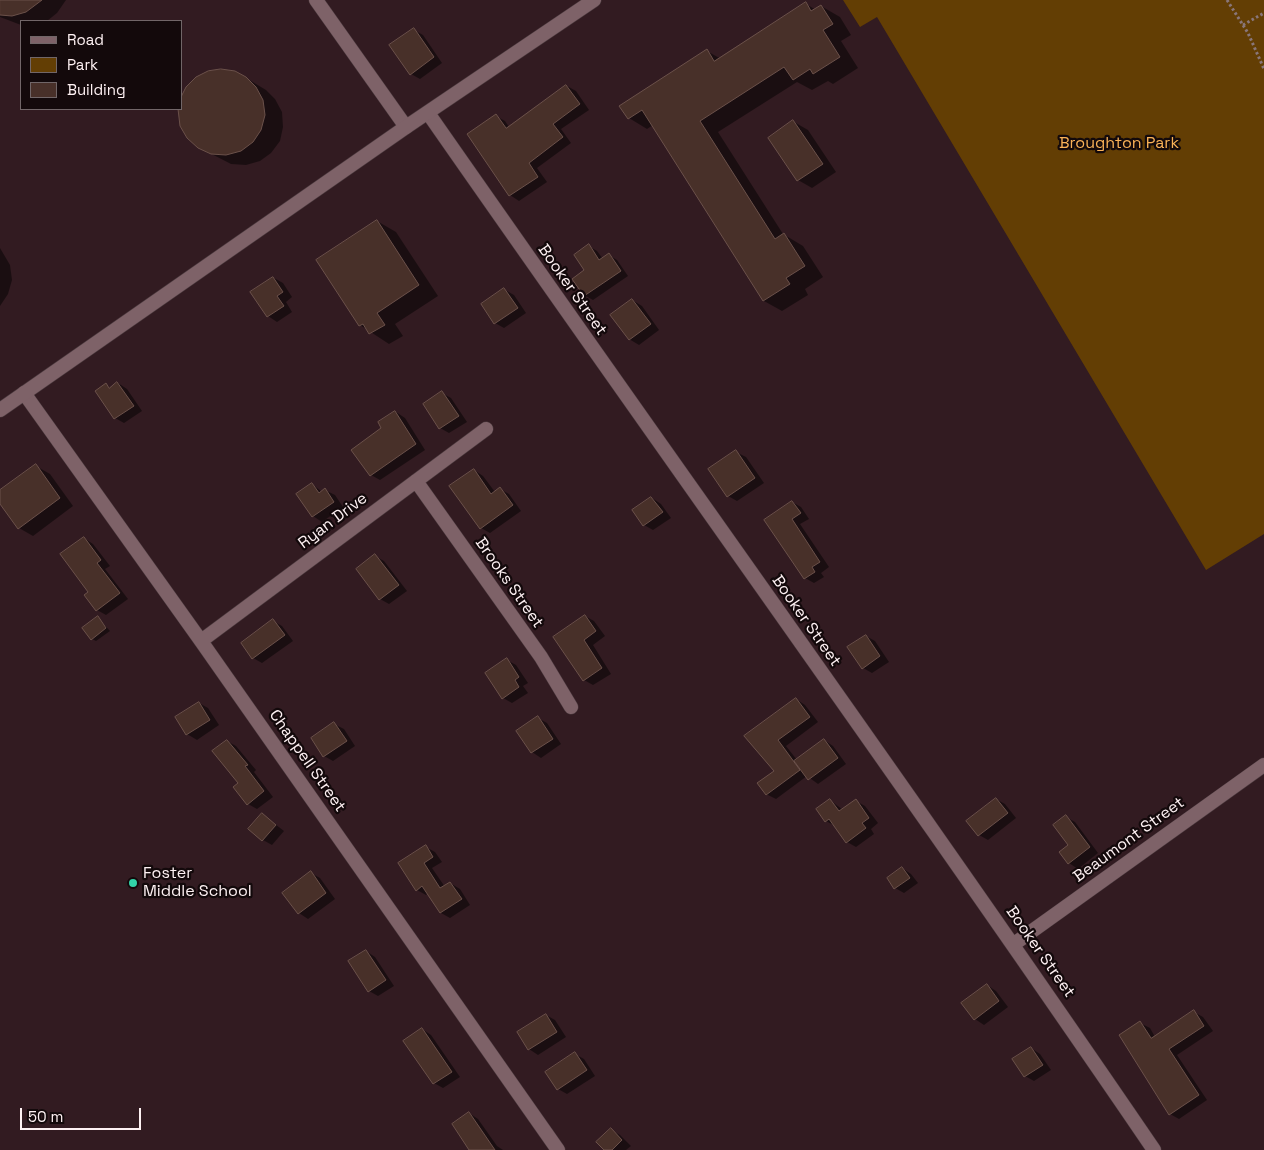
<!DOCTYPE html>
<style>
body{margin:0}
#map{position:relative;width:1264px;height:1150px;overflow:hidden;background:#321b21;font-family:"Space Grotesk",sans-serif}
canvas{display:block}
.legend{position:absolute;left:20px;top:20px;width:162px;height:90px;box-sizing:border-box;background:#13090b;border:1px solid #716668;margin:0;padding:6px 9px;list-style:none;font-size:15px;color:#fef1f3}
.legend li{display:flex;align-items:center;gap:10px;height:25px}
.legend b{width:25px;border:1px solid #716668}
.scale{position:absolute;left:20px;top:1108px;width:121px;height:22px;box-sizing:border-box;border:2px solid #fef1f3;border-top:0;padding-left:6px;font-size:15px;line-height:18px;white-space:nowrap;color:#fef1f3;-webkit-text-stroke:4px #13090b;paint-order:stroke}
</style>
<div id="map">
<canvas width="1264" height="1150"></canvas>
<ul class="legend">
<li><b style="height:6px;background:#7e6268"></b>Road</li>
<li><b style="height:14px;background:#633e04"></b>Park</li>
<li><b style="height:14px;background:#483029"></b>Building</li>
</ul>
<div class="scale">50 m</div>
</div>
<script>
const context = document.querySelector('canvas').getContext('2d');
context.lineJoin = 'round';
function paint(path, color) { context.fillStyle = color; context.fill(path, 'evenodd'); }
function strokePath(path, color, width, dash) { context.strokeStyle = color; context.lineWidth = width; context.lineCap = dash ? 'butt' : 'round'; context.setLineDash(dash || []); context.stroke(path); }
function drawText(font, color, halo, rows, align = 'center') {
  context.font = font + ' "Space Grotesk",sans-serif'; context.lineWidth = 4.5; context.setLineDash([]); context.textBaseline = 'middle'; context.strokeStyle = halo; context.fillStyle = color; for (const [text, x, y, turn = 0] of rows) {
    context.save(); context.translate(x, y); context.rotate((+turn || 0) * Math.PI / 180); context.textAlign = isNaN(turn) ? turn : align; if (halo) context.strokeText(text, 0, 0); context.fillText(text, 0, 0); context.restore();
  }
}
paint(new Path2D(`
 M843 0H1264V534L1206 570 877 17 860 27Z`), '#633e04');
paint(new Path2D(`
 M0 0H66L57 13 47 21H21V25L0 17Z
 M806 4 816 10 821 6 840 17 851 35 841 41 858 68 833 84 828 81 812 90 797 82 718 132 783 234 803 246 823 277 805 289 808 295 782 311 764 301 653 125 647 129 629 118 707 51 721 59Z
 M414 30 423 35 442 63 420 79 411 74Z
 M246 78 266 90 275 99 282 112 283 127 280 141 271 153 260 161 246 165 231 164 198 147 180 112V109Z
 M567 86 576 91 589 110 561 129 571 143 537 168 547 182 519 201 510 195 469 134 496 116 505 121 509 127Z
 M794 122 808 130 836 172 812 188 798 180Z
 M377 221 396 232 438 296 395 324 403 336 389 344 360 325Z
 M589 246 597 251 603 259 609 255 617 260 628 276 593 300 584 295Z
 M0 248 10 265 12 280 8 294 0 306Z
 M274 278 283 283 292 297 286 302 292 312 277 322 268 316 252 292Z
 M505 290 514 295 526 313 504 328 495 323Z
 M632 300 642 306 659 330 639 345 629 339Z
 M118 383 127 389 142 411 124 423 115 418 106 385 111 388Z
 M442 393 451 398 467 422 449 433 440 428Z
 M396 412 405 418 425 450 380 480 371 475 383 428Z
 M736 452 746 457 764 483 737 501 728 496Z
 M36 466 50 474 73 506 33 536 19 528 0 502V492Z
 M474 470 483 476 495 492 500 489 509 494 521 511 490 533 481 528Z
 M312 484 322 492 325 490 335 495 343 507 322 522 313 516Z
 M652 498 661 504 671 518 653 530 644 525Z
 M792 502 801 507 809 519 800 524 829 567 821 573 824 577 814 583 805 578 766 520Z
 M84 538 93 544 110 566 105 569 128 599 106 615 97 610 90 592Z
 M375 556 384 561 407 591 389 604 380 599Z
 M585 616 594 621 605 636 593 645 611 674 593 685 584 680 555 637Z
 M98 618 110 631 96 641 92 639Z
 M273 621 282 626 293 641 262 663 253 658 242 644Z
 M866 636 875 641 889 662 872 673 863 668Z
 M507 660 516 665 528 683 523 686 528 693 512 703 503 698Z
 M796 699 805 705 818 722 786 746 797 760 824 740 833 746 846 764 818 784 807 776 776 799 766 794 775 772 746 736Z
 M199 703 208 708 219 725 197 740 187 734 176 717Z
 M538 718 547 723 561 744 541 758 532 752Z
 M334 724 344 729 355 746 333 761 324 756Z
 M227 741 236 746 256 770 254 772 273 797 257 809 248 804Z
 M996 799 1005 804 1016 818 988 840 979 835Z
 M830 800 843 810 856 801 865 806 878 823 871 829 874 834 856 847 847 842 835 826 826 821Z
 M262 814 284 831 272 845 263 840Z
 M1066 817 1075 822 1098 853 1078 869 1069 863 1061 852 1070 845Z
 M426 847 435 852 442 862 432 868 445 887 450 883 460 889 470 905 450 918 441 913 428 893 426 895 417 890Z
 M902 868 911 874 918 883 904 893 895 888Z
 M311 873 320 878 335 899 308 919 299 913Z
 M366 951 375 957 394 986 378 996 369 991Z
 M987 985 996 991 1008 1007 984 1025 975 1019Z
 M1194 1012 1203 1017 1213 1031 1177 1055 1207 1100 1179 1119 1170 1114 1140 1023 1150 1028 1155 1037Z
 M546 1015 555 1020 566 1037 538 1055 529 1049 518 1032Z
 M422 1029 431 1035 460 1077 443 1088 434 1083Z
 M1031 1048 1040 1054 1051 1070 1034 1081 1025 1076Z
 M575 1054 584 1059 595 1076 567 1094 558 1089Z
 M469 1113 478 1119 497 1146 503 1150H470Z
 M611 1130 620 1135 631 1146 626 1150H606Z`), '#0007');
const building = new Path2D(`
 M0 0H42L26 12 12 16 0 15Z
 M806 2 811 11 821 5 833 24 823 30 840 57 813 74 810 69 793 80 784 67 700 121 775 239 784 233 805 266 786 278 790 284 763 301 642 110 628 119 619 106 707 49 714 61Z
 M414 28 434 57 410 75 389 45Z
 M221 69 235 71 246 77 256 87 263 100 265 115 261 130 253 142 241 151 226 155 211 154 198 148 187 138 180 126 178 109H181V97L186 87 196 77 208 71Z
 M566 85 580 104 553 124 563 137 529 163 538 177 509 196 467 134 496 114 506 128Z
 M793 120 823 164 797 181 768 138Z
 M377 220 419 285 377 313 385 325 369 334 363 324 359 326 316 260Z
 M589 244 599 260 609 253 621 271 584 296 572 279 584 270 574 255Z
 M273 277 283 292 277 296 284 306 267 317 250 292Z
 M504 288 518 308 494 324 481 304Z
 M632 299 651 324 629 340 610 315Z
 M117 382 134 406 114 419 95 391 106 383 109 388Z
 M442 391 459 416 439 429 423 404Z
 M395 411 416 444 370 476 351 450 381 428 378 422Z
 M736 450 755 478 727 497 708 469Z
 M36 464 60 498 18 529 0 504V490Z
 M474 469 491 494 500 487 513 505 480 529 449 486Z
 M312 483 319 493 325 488 334 502 312 517 296 494Z
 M651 497 663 512 643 526 632 510Z
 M792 501 801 513 792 519 820 562 812 567 815 572 804 579 764 520Z
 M84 537 101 560 97 563 120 593 96 611 84 595 88 592 60 554Z
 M375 554 399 585 379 600 356 569Z
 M585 615 596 631 584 640 602 668 583 681 553 637Z
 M98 616 106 628 91 640 82 628Z
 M273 619 285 635 252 659 241 643Z
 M866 635 880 656 862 669 847 647Z
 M507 658 519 677 515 680 519 687 502 699 485 673Z
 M796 698 810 717 778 740 800 770 766 795 757 783 774 771 744 736Z
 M199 702 210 720 186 735 175 717Z
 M538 716 553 739 531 753 516 731Z
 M334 722 347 741 323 757 311 738Z
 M824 739 838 758 808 780 794 761Z
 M227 740 248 765 245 766 264 791 247 805 233 787 238 783 212 751Z
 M996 798 1008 813 978 836 966 821Z
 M830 799 839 811 856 799 869 818 862 823 866 828 846 843 829 819 825 822 816 809Z
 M262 813 276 825 262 841 248 829Z
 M1066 815 1090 847 1068 864 1059 852 1068 845 1053 825Z
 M426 845 433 857 424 863 440 888 450 882 462 899 440 913 422 886 416 891 398 863Z
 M902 867 910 878 894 889 887 878Z
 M311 871 326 893 298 914 282 893Z
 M366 950 386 980 368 992 348 961Z
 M987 984 999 1001 974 1020 961 1003Z
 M1194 1010 1204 1026 1169 1049 1199 1095 1169 1115 1119 1035 1140 1021 1151 1038Z
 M546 1014 557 1032 528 1050 517 1032Z
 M422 1028 452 1072 433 1084 403 1041Z
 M1031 1047 1043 1065 1024 1077 1012 1059Z
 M575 1052 587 1070 557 1090 545 1072Z
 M469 1112 495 1150H469L452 1124Z
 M611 1128 622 1140 612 1150H604L596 1142Z`);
paint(building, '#483029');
strokePath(building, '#6b514a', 1);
const minor = new Path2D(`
 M316 0 406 127
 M428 113C669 459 916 801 1154 1150
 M24 393 201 641 558 1150
 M416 481 541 657 571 707
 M201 641 486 429
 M1014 944 1264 765`);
const tertiary = new Path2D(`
 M0 410 406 127 594 0`);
strokePath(minor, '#4b3a3e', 15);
strokePath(tertiary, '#4b3a3e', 15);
strokePath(new Path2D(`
 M1227 0 1248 33 1264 69
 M1243 25 1264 13`), '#89767a', 3, [2.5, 2.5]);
strokePath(minor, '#7e6268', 14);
strokePath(tertiary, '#7e6268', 14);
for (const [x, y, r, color] of [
 [133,883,5,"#32d4a9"]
]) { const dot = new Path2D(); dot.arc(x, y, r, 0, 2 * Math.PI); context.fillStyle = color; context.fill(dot); strokePath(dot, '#13090b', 2); }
drawText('16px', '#fab257', '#13090b', [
 ["Broughton Park",1119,144]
]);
drawText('16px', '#fef1f3', '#13090b', [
 ["Booker Street",572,290,55],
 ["Ryan Drive",333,521,-37],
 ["Brooks Street",509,583,55],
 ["Booker Street",806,621,55],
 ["Chappell Street",307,761,55],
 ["Beaumont Street",1129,840,-36],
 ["Booker Street",1040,952,55]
]);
drawText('16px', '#fef1f3', '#13090b', [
 ["Foster",143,874],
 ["Middle School",143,892]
], 'left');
</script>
